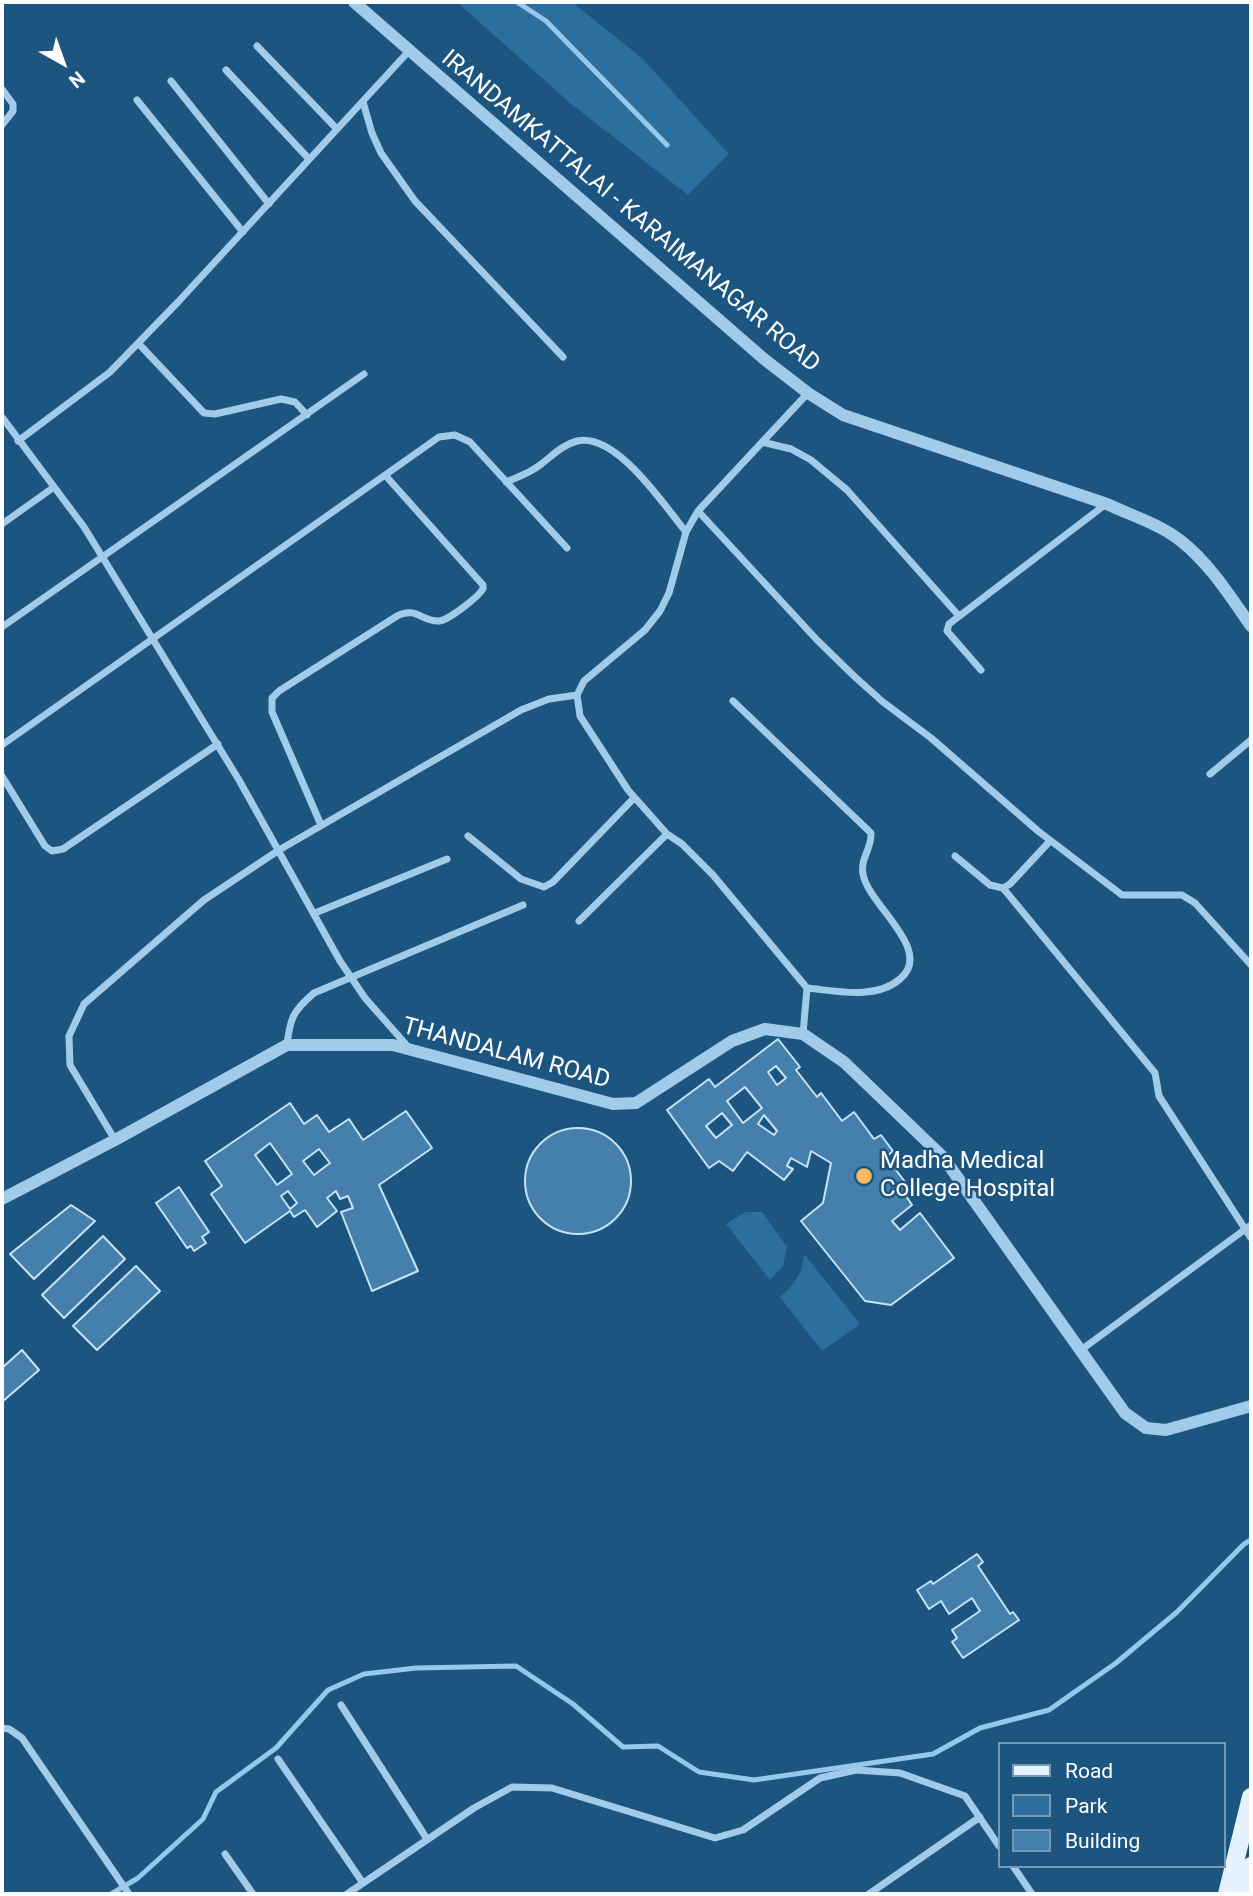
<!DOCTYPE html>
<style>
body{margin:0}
#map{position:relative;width:1253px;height:1896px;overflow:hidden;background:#1d5581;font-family:Roboto,sans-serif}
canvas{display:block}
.frame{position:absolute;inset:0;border:4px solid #fff;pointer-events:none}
.legend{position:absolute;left:998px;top:1742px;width:228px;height:126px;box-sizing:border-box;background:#1d5581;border:2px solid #7799b3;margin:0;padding:9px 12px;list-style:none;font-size:21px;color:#fff}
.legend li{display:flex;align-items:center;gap:14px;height:35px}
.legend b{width:35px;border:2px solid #7799b3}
.north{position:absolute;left:28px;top:28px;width:70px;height:70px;-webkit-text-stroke:5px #1d5581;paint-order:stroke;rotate:140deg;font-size:19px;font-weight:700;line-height:28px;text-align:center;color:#fff}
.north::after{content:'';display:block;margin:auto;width:24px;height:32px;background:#fff;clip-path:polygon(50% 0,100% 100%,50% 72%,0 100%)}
</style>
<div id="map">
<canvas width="1253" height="1896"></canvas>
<div class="frame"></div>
<ul class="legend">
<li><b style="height:9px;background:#e5f2fe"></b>Road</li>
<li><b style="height:19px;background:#2c6e9e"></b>Park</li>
<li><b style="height:19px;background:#457fab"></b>Building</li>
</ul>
<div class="north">N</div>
</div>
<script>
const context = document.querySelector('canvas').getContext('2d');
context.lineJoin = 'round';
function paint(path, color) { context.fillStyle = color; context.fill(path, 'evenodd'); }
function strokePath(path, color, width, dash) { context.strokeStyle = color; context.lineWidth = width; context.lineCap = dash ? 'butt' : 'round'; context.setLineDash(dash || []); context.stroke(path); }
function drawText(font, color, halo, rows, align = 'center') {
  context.font = font + ' Roboto,sans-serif'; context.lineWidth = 5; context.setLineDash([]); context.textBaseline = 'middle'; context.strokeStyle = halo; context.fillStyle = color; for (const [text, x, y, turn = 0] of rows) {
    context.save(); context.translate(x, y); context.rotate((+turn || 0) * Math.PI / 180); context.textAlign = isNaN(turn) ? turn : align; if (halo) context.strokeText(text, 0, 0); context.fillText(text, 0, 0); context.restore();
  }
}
paint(new Path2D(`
 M457 2H572L642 58 729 154 688 195 570 103Z
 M746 1212H762L787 1247 783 1266 770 1280 726 1224Z
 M804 1254 860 1324 822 1351 780 1297C794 1284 803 1274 804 1254Z`), '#2c6e9e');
strokePath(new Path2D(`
 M517 2 546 21 667 145
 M111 1894 138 1878 203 1819 216 1792 276 1748 328 1690 364 1674 416 1668 516 1666 573 1704 623 1747 658 1746 699 1772 754 1780 933 1754 980 1728 1049 1710 1116 1663 1177 1612 1244 1544 1251 1540`), '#95c8eb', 5);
const building = new Path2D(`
 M778 1039 800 1067 796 1070 817 1097 821 1093 842 1121 854 1112 874 1139 881 1135 893 1151 886 1157 912 1191 906 1196 912 1205 892 1221 900 1230 920 1213 954 1258 891 1305 865 1301 801 1221 823 1203 831 1163 811 1151 807 1167 791 1158 787 1166 793 1169 784 1180 747 1152 733 1171 719 1161 709 1168 667 1110 709 1079 715 1087ZM776 1066 786 1078 777 1085 768 1072ZM745 1087 762 1108 743 1123 727 1101ZM722 1113 732 1125 716 1138 706 1126ZM764 1115 777 1131 774 1135 758 1124Z
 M290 1103 304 1124 317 1115 329 1132 349 1119 363 1140 406 1111 432 1148 379 1185 418 1271 372 1291 341 1212 353 1208 348 1196 340 1199 336 1191 327 1198 337 1211 317 1227 305 1210 294 1217 290 1211 245 1243 211 1194 222 1186 205 1161ZM270 1143 292 1174 277 1185 255 1155ZM319 1149 330 1163 314 1175 303 1161ZM288 1191 297 1203 290 1209 281 1196Z
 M525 1181a53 53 0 1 1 106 0a53 53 0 1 1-106 0Z
 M179 1187 209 1232 202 1237 206 1243 194 1251 191 1246 187 1248 156 1203Z
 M71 1205 95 1221 34 1279 10 1254Z
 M103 1236 125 1259 64 1318 42 1295Z
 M136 1266 160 1291 97 1350 73 1326Z
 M22 1350 39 1370 2 1402V1368Z
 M977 1554 983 1562 978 1566 1010 1614 1013 1612 1019 1620 963 1658 952 1642 957 1638 952 1630 980 1611 972 1598 949 1614 941 1601 929 1609 917 1590 931 1581 933 1584Z`);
paint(building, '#457fab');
strokePath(building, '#c6e3f7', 2);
strokePath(new Path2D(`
 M257 46 337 129
 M226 70 309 159
 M171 81 269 204
 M2 89 13 104V111L2 125
 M137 100 243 232
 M363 102 372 133 381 153 415 201 563 357
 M138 343 204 413 215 414 281 399 295 402 307 415
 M2 417 84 527 239 780 340 961 365 998 410 1049
 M18 441 110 372 178 302 409 51
 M762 442 791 449 811 460 847 490 959 616
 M506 482C518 477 530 473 540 465 552 456 562 445 577 441 616 432 664 505 686 532
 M698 511 817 640 855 677 883 702 931 738 1038 831 1122 895H1182L1195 903 1251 965
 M2 524 54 487
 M2 627 364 374
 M981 670 947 631 949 624 1106 504
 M2 745 439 437 455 435 470 442 567 548
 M1210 774 1251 740
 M2 776 45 846 52 851 63 849 218 744
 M321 825 272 712V698L279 691 397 616C416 606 422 622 439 621 449 620 478 597 483 589V585L385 475
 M667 834 628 790 580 716 577 695 584 681 645 630 660 611 669 593 686 532 698 511 808 393
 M468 836 521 879 544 887 553 882 634 798
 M955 856 990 885 1003 888 1010 884 1050 841
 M1003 888 1155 1073 1159 1096 1251 1238
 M315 913 447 859
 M579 921 667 834 682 844 713 875 807 988C837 991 876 1000 900 979 935 950 868 905 863 874 860 858 872 849 871 833L733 701
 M803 1034 807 988
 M287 1045C290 1018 293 1011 314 993L523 905
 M115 1140 70 1065 69 1036 84 1004 204 900 279 850 521 710 549 699 577 695
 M1081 1350 1251 1225
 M341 1705 427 1839
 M2 1728 9 1729 22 1738 129 1894
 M278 1759 363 1883
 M225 1854 253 1894
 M1013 1866 1032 1894
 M347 1894 474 1808 512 1787 552 1788 715 1838 743 1830 820 1778 856 1770 900 1773 965 1796 999 1846
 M869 1894 980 1817`), '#a2cbe9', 7);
strokePath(new Path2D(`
 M354 2 764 359 808 393 843 415 1107 504C1130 515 1160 524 1181 541 1210 564 1230 596 1251 626
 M2 1199 115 1140 287 1045H393L613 1104 636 1103 732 1041 765 1029 803 1034 844 1062 943 1157 1125 1413 1146 1428 1166 1430 1251 1406`), '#a2cbe9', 12);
strokePath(new Path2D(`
 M1227 1894 1251 1797
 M1244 1894 1251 1866`), '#e5f2fe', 18);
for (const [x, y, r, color] of [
 [864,1176,9,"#f9ba60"]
]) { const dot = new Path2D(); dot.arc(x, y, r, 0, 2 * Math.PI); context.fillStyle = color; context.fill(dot); strokePath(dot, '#1d5581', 2.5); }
drawText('24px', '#fff', '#1d5581', [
 ["IRANDAMKATTALAI - KARAIMANAGAR ROAD",630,212,40],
 ["THANDALAM ROAD",506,1054,15]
]);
drawText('24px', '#fff', '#1d5581', [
 ["Madha Medical",880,1162],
 ["College Hospital",880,1190]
], 'left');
</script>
